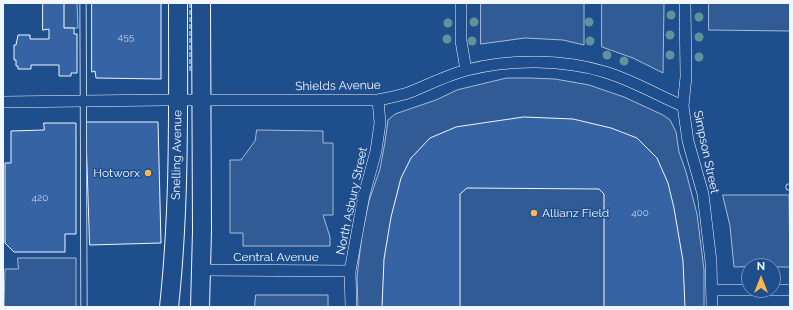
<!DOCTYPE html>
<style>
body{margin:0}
#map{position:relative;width:793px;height:310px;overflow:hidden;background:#1f4e8c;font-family:Raleway,sans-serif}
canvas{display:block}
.frame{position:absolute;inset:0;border:4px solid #f2f6ff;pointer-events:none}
.north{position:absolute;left:741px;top:258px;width:40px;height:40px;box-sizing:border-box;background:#1f4e8c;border:1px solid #7391ba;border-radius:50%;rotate:0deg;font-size:11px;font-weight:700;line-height:16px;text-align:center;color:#f2f6ff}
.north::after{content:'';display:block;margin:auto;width:14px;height:18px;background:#ffb74d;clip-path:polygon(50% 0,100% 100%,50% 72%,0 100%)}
</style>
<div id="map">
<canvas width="793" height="310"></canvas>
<div class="frame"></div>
<div class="north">N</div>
</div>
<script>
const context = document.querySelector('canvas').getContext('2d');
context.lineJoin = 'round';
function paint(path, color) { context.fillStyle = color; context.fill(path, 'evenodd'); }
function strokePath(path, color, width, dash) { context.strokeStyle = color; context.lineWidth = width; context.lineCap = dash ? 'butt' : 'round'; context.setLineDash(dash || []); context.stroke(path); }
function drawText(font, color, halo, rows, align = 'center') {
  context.font = font + ' Raleway,sans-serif'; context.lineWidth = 3; context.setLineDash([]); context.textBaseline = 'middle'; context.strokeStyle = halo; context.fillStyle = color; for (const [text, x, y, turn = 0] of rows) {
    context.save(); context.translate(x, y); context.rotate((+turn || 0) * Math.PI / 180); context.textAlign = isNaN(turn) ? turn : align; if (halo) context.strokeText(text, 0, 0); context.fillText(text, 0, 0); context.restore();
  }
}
const built = new Path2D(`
 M64 3H77L78 28H64Z
 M481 3H584V45L563 40 525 38 481 44Z
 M602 3H664L663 73 633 58 602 47Z
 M709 3H790V31L709 30Z
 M507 78H530L555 79 589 85 624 97 663 115 670 120 676 132 679 152 686 172 697 214 704 270V307H358L357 277 362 234 369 201 380 169 385 142 388 120 395 114 436 100 457 90Z
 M257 130 323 131V143H333V215H323L330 237V246H243V233H230V160H241L255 141Z
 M723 195H789L790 267H773V266L734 267 730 226Z
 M18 258H76V307H4L5 269H18Z
 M256 295H328V307H255Z`);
paint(built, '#305b95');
strokePath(built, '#a8bbd7', 1);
const building = new Path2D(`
 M43 3H64V28H74V34H77V73H71V76H59V65H31V69H18V66H16V60H14V45H16L18 35H30V39H49V29L43 30Z
 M92 3H161V79L96 78 95 71 92 72Z
 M524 117 573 119 611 128 637 138 657 158 668 183 674 208 683 261 685 307H604V194L599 189 467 188 460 194V307H382L384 259 391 217 401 178 411 158 430 138 456 127Z
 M86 122H158L161 243 90 245Z
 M44 123H76V234H65V252H14L5 243V163H11V131L44 130Z`);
paint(building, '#3563a3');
strokePath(building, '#f2f6ff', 1);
const lane = new Path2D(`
 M83 3 84 307
 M789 187H790`);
const street = new Path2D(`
 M461 3V41L466 70
 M685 3 686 77 683 106 688 141 703 194 711 262 712 307
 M3 102 164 100H378C388 98 398 96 408 93 428 85 447 75 467 70 509 59 563 59 605 72 632 80 657 95 683 106
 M201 270 350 271
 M713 290H749
 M773 290H790
 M351 307 350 271 364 195 376 151 380 123 378 100`);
const primary = new Path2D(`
 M169 307C180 206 178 104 178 3
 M200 307 202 231 201 3`);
strokePath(lane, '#f2f6ff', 7);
strokePath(street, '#f2f6ff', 12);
strokePath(primary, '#f2f6ff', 20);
strokePath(lane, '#1f4e8c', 5.5);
strokePath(street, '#1f4e8c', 11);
strokePath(primary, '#1f4e8c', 18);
strokePath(new Path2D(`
 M190 3V71`), '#f2f6ff', 1, [5, 2]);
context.fillStyle = '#61919a';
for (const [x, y] of [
 [671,15],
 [699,17],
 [474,22],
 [589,22],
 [448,23],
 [670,35],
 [699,37],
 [447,39],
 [472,41],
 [590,41],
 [607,55],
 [670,55],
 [699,57],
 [624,61]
]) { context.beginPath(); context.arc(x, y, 4.5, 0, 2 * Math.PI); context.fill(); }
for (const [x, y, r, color] of [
 [148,173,4,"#ffb74d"],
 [534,213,4,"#ffb74d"]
]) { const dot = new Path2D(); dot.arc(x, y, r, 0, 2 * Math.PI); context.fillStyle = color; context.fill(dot); strokePath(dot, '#1f4e8c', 1.5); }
drawText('10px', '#c3d1e8', null, [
 ["455",126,37],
 ["420",40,198],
 ["400",640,213]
]);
drawText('12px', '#f2f6ff', '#1f4e8c', [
 ["Shields Avenue",338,86,-1],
 ["Simpson Street",706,152,78],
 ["Snelling Avenue",177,155,-89],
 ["North Asbury Street",352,201,-78],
 ["Central Avenue",276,257]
]);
drawText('12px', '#f2f6ff', '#1f4e8c', [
 ["Hotworx",140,173],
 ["Allianz Field",542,213,"left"]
], 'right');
</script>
